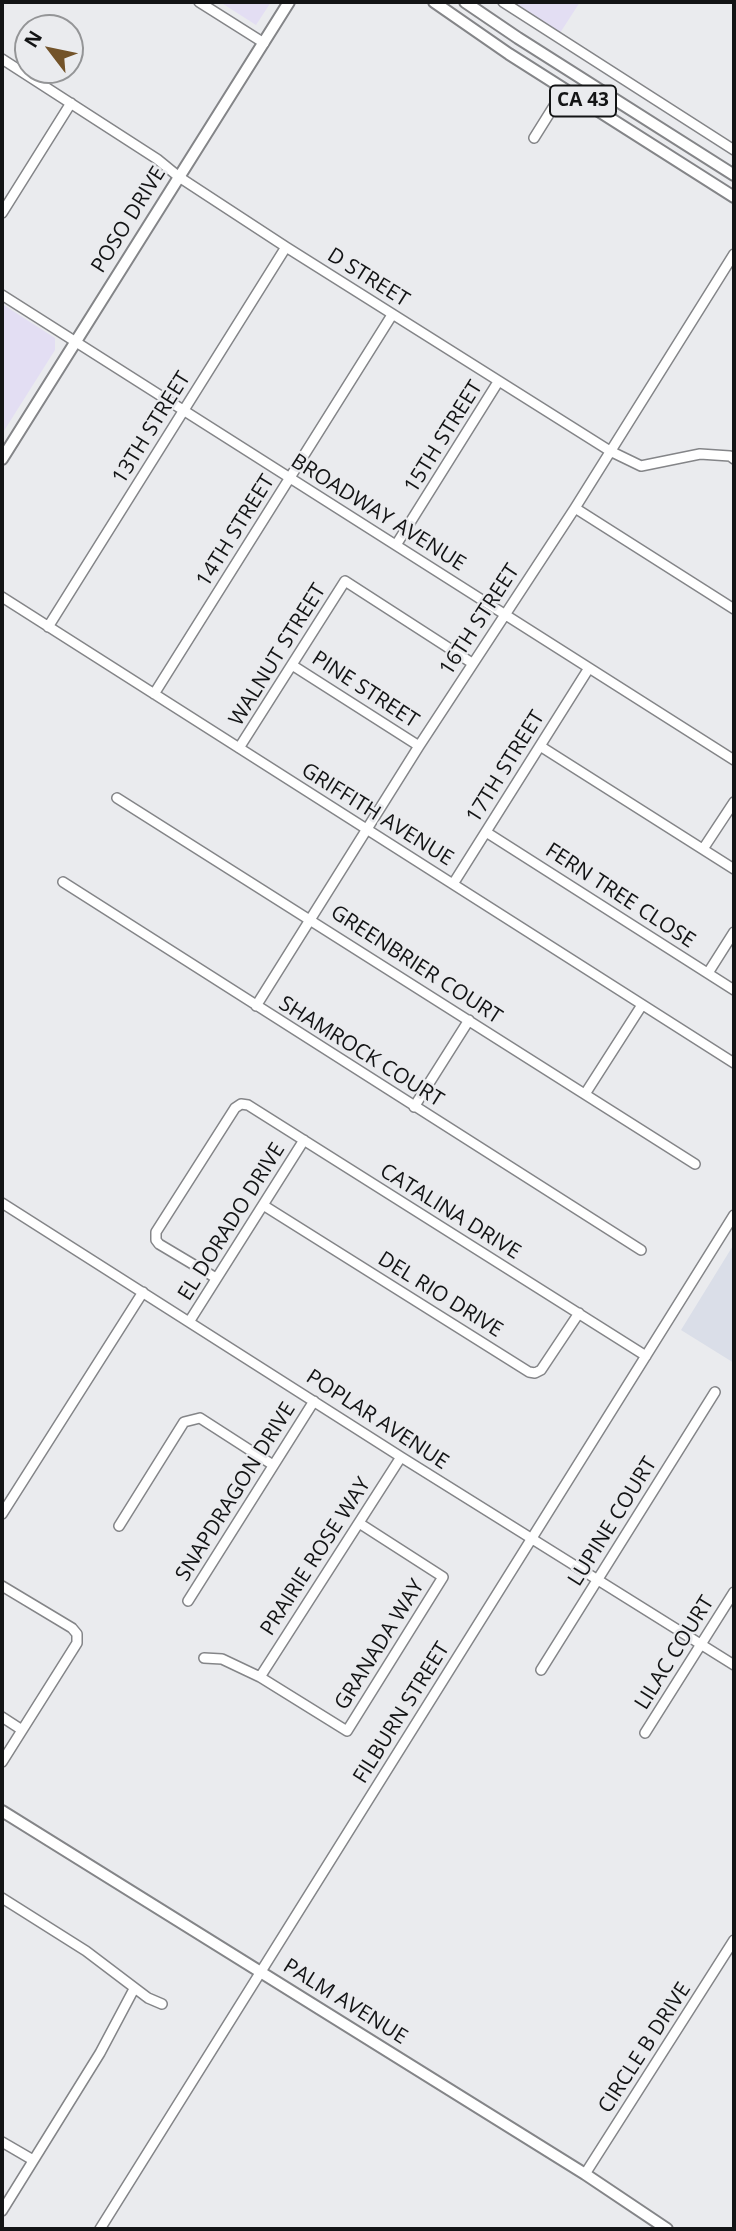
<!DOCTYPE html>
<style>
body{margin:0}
#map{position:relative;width:736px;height:2231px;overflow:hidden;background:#eaebee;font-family:"Open Sans",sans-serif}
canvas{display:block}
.frame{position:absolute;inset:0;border:4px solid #131415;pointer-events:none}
.north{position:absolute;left:14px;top:14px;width:70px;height:70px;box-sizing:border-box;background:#eaebee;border:2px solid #949597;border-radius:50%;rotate:302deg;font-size:19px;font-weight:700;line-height:28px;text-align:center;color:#131415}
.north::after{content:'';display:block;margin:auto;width:24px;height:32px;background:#735329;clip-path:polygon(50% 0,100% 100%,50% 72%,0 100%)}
</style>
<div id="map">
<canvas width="736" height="2231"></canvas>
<div class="frame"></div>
<div class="north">N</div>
</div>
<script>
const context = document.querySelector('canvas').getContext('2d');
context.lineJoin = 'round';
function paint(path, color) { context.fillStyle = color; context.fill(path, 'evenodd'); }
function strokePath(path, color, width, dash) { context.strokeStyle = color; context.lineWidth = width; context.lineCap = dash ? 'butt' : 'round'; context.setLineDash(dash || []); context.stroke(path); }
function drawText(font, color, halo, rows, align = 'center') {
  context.font = font + ' "Open Sans",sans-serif'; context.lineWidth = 5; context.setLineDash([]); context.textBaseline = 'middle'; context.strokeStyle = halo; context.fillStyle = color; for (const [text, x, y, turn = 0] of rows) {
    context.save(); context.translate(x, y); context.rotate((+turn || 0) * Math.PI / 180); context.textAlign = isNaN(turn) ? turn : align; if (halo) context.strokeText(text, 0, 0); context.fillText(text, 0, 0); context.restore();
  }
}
paint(new Path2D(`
 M220 2H271L256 25Z
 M514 2H580L560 33Z
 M2 304 55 338V350L2 434Z`), '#e3def3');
paint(new Path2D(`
 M734 1244V1363L681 1330Z`), '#dadee8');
const minor = new Path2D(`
 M199 2 264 43
 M503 2 734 150
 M2 59 157 159 179 177 286 247 610 451 641 466 700 454 730 456 734 459
 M534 138 564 90
 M2 213 71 103
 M2 295 734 760
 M575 508 734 609
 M396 545 498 382
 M2 597 734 1063
 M48 627 286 247
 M292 665 419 746
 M154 694 392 315
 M540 746 734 869
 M239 748 345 581 472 663
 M117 798 695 1164
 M486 832 734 990
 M703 849 734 802
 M63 882 641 1250
 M453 884 589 668
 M708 973 734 932
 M256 1006 419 746 575 508 734 254
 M585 1094 642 1005
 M414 1107 469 1020
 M2 1203 401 1457 734 1665
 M263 1205 529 1372 535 1373 541 1370 579 1313
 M216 1278 159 1244 156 1240V1232L235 1108 241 1104 248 1105 646 1356
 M189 1322 304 1140
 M2 1514 143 1292
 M119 1526 184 1422 200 1418 273 1465
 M2 1586 72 1628 77 1634V1643L2 1762
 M188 1601 314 1401
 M204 1658 222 1659 260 1677 347 1731 443 1577 359 1523
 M541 1670 715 1392
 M260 1677 401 1457
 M2 1717 22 1730
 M645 1733 734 1592
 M2 1898 86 1951 148 1998 162 2004
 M2 2142 33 2160
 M585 2174 734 1940
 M2 2211 100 2053 134 1989
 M100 2229 734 1215`);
const major = new Path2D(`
 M434 2 509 54 734 197
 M465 2 518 38 734 175
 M2 459 289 2
 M2 1811 585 2174 667 2229`);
strokePath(minor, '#848588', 12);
strokePath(major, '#848588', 14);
strokePath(minor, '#fff', 9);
strokePath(major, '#fff', 10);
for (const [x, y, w] of [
 [583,101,66]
]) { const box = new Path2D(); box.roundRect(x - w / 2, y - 15.5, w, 31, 5); context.fillStyle = '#eaebee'; context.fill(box); strokePath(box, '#131415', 2); }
drawText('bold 19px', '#131415', null, [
 ["CA 43",583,101]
]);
drawText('21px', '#131415', '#eaebee', [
 ["POSO DRIVE",129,220,-58],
 ["D STREET",368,278,32],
 ["13TH STREET",152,428,-58],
 ["15TH STREET",444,437,-58],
 ["BROADWAY AVENUE",378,513,32],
 ["14TH STREET",236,531,-58],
 ["16TH STREET",480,620,-57],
 ["WALNUT STREET",278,655,-58],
 ["PINE STREET",365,690,33],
 ["17TH STREET",506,767,-58],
 ["GRIFFITH AVENUE",377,815,32],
 ["FERN TREE CLOSE",620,896,33],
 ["GREENBRIER COURT",416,965,33],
 ["SHAMROCK COURT",361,1052,32],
 ["CATALINA DRIVE",450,1212,32],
 ["EL DORADO DRIVE",232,1222,-58],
 ["DEL RIO DRIVE",440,1295,32],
 ["POPLAR AVENUE",377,1420,33],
 ["SNAPDRAGON DRIVE",236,1492,-58],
 ["LUPINE COURT",613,1522,-58],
 ["PRAIRIE ROSE WAY",316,1557,-57],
 ["GRANADA WAY",380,1645,-58],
 ["LILAC COURT",675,1653,-58],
 ["FILBURN STREET",402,1713,-58],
 ["PALM AVENUE",345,2002,32],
 ["CIRCLE B DRIVE",645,2048,-57]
]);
</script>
